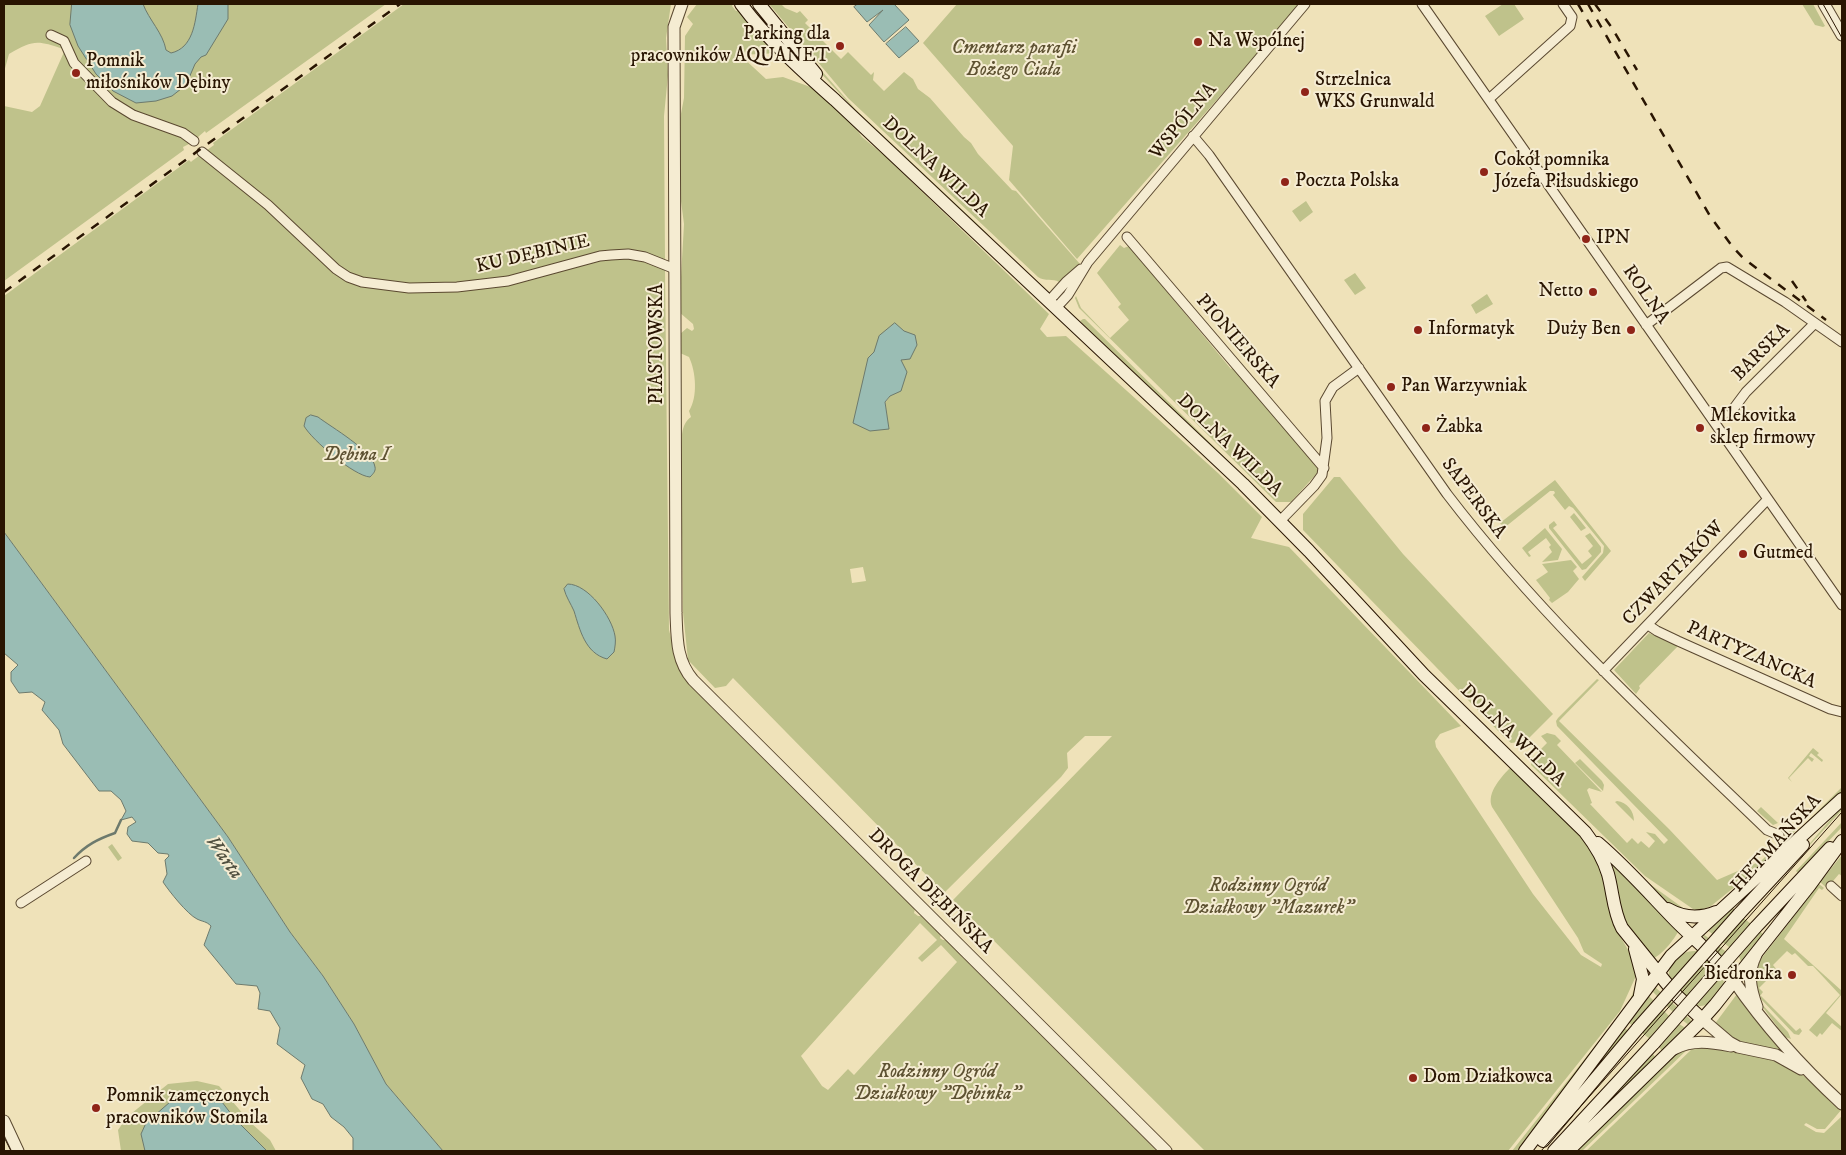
<!DOCTYPE html>
<meta charset="utf-8">
<style>
body{margin:0}
#map{position:relative;width:1846px;height:1155px;overflow:hidden;background:#efe2b9;font-family:"IM FELL DW Pica",serif}
canvas{display:block}
.frame{position:absolute;inset:0;border:5px solid #291502;pointer-events:none}
</style>
<div id="map">
<canvas width="1846" height="1155"></canvas>
<div class="frame"></div>
</div>
<script>
const context = document.querySelector('canvas').getContext('2d');
context.lineJoin = 'round';
function paint(path, color) { context.fillStyle = color; context.fill(path, 'evenodd'); }
function strokePath(path, color, width, dash) { context.strokeStyle = color; context.lineWidth = width; context.lineCap = dash ? 'butt' : 'round'; context.setLineDash(dash || []); context.stroke(path); }
function drawText(font, color, halo, rows, align = 'center') {
  context.font = font + ' "IM FELL DW Pica",serif'; context.lineWidth = 4; context.setLineDash([]); context.textBaseline = 'middle'; context.strokeStyle = halo; context.fillStyle = color; for (const [text, x, y, turn = 0] of rows) {
    context.save(); context.translate(x, y); context.rotate((+turn || 0) * Math.PI / 180); context.textAlign = isNaN(turn) ? turn : align; if (halo) context.strokeText(text, 0, 0); context.fillText(text, 0, 0); context.restore();
  }
}
paint(new Path2D(`
 M4 4H386L206 133 205 131 191 143 183 147 184 150 4 281V106L32 112 40 106 64 52 63 49C37 40 33 40 9 54L4 72Z
 M404 4H671L666 38 668 75 664 116 665 260 662 261 665 269 669 630 675 653 915 909 914 913 918 916H921L941 935 940 938 943 940H946L1157 1151H443L386 1084 354 1024 323 976 290 932 228 837 4 532V296L189 160 191 162 192 161 214 145 213 143ZM920 923 937 940 918 958 922 962 941 945 957 962 854 1075 848 1069 828 1090 822 1086 801 1056Z
 M697 4H733L732 6 736 11 738 10 779 53 740 55 766 79 783 77 816 89 853 124 862 137 885 156 1049 314 1040 329 1047 337 1066 336 1218 473 1262 517 1251 538 1289 547 1461 726 1440 734 1435 741 1436 747 1533 894 1581 955 1601 967 1602 964 1584 952 1578 938 1492 807C1486 793 1502 776 1511 767L1582 835 1596 853 1618 933 1636 963V976L1620 1011 1508 1151H1205L953 900 1112 736H1085L1067 753 1068 768 1061 777 944 893 733 678 726 686 715 688 688 660 683 612 681 452C682 439 680 425 691 417L689 411C698 397 696 372 689 357L680 353V334L687 328 692 331 694 329 693 324 679 312 684 224 679 186V124L684 98 685 36 693 24 687 17ZM874 352 890 396 885 403 889 429 868 358ZM863 567 866 581 852 583 850 569Z
 M769 4H781L785 8 797 13 800 11 808 20 805 23 841 59 848 52 871 75 874 72 873 80 884 91 904 72 913 79 918 89 930 98 964 137 971 143 978 154 1012 190 1016 191 1080 264 1059 282C1053 278 1045 282 1038 277L848 98Z
 M957 4H1301L1077 259 1009 180 1013 146 923 43Z
 M1503 4H1514L1524 19 1499 36 1485 16Z
 M1802 4H1813L1825 26 1823 27 1815 25Z
 M816 68 820 69 856 110 989 235 976 227 870 126Z
 M1306 201 1313 212 1300 222 1292 211Z
 M1120 245 1124 248 1129 246 1231 369 1235 366 1318 468V472L1291 502H1276L1079 308 1075 298 1076 296 1081 308 1110 338 1129 320 1118 307 1121 304 1097 273Z
 M1355 273 1366 288 1355 295 1344 280Z
 M1487 294 1493 304 1476 314 1471 305Z
 M1083 319H1085L1282 514H1279L1155 396 1118 357 1080 321Z
 M1334 477H1340L1403 554 1553 714 1526 741 1511 743 1502 735 1303 530V514Z
 M1555 480 1611 551 1585 581 1582 577 1603 553 1604 546 1573 508 1569 506 1565 510 1553 495 1555 493 1554 491H1550L1504 528 1500 523Z
 M1574 513 1586 528 1581 531 1570 517Z
 M1554 521 1557 525 1553 528 1582 564 1592 556 1588 551 1593 546 1585 536 1590 533 1601 547V552L1586 569 1582 570 1549 528V525Z
 M1545 528 1562 549 1558 560 1542 562 1552 552 1549 547 1551 545 1546 538 1528 552 1531 556 1529 557 1522 548Z
 M1571 560 1577 567 1573 571 1579 579 1568 592 1552 603 1549 600 1550 598 1536 580 1548 572 1542 564Z
 M1649 633 1678 646 1639 686 1640 688 1636 694 1614 670Z
 M1597 679 1599 680 1559 721 1669 829 1717 880 1761 861 1767 855 1770 857 1776 850 1778 852 1711 906 1698 911 1693 909 1645 876 1531 765 1532 758 1547 743 1541 736 1547 733 1555 735 1561 741 1557 745 1602 792 1589 788 1587 790 1592 803 1590 804 1627 843 1632 838 1638 844 1641 841 1649 848 1655 841 1646 832 1655 834 1664 844 1668 840 1557 726 1556 721 1558 718Z
 M1813 748 1819 753 1817 755 1823 760 1822 762 1811 753 1809 756 1814 759 1812 762 1808 758 1789 778 1792 782 1788 778Z
 M1580 759 1602 781 1604 785 1603 791 1575 763Z
 M1842 787V793L1792 842 1798 831Z
 M1617 801C1627 802 1634 811 1634 821L1615 802Z
 M1842 806V810L1787 870Z
 M1761 807 1762 808 1778 823 1773 825 1757 811Z
 M1842 822V827L1798 873 1796 871Z
 M1780 825 1797 827 1790 840 1781 849 1780 847 1791 835Z
 M112 844 122 858 118 861 108 847Z
 M1842 855V876L1839 874 1828 887 1841 899 1840 900 1820 882Z
 M1610 863 1679 930C1674 940 1662 955 1652 959L1623 922Z
 M1647 882 1690 913 1671 906Z
 M1819 884 1824 888 1822 890 1819 888 1784 939 1842 991V994L1826 1013 1842 1027V1031L1832 1023 1822 1035 1820 1033 1817 1037 1809 1030 1840 995 1813 966H1808L1795 953 1792 955 1787 951 1773 965 1777 970 1759 988 1763 992 1760 996 1758 995 1756 988V972L1760 960Z
 M1732 906 1734 910 1763 934 1742 964 1738 954 1706 929Z
 M1702 933 1734 958 1737 970H1734L1701 934Z
 M1696 951 1701 953C1710 962 1724 970 1724 984 1719 990 1714 999 1709 1003 1693 1015 1677 988 1669 978 1667 963 1681 950 1696 951Z
 M1635 987V994L1518 1151H1512L1629 1003Z
 M1655 987 1691 1020 1690 1026 1677 1016 1651 990Z
 M1647 994 1673 1020 1687 1029 1662 1052 1659 1046 1628 1022Z
 M1737 994 1781 1051 1739 1043 1714 1025Z
 M1761 996 1796 1031 1800 1028 1802 1031 1799 1035 1794 1034 1760 998Z
 M1756 998 1788 1032 1791 1039 1785 1037Z
 M1622 1029H1626L1629 1032 1580 1091 1583 1079Z
 M1691 1046 1582 1151H1574L1672 1055Z
 M1703 1047C1728 1049 1771 1057 1793 1069 1810 1078 1823 1095 1837 1108L1839 1106 1842 1109 1825 1129H1817L1806 1123 1804 1125 1816 1132 1824 1133 1842 1116V1151H1586L1693 1048Z
 M1653 1054 1656 1058 1563 1151 1585 1122Z
 M197 1081 219 1086 251 1123 270 1140 276 1151H121L118 1130 127 1117 168 1084Z`), '#bfc28b');
const water = new Path2D(`
 M72 4H143C149 20 163 33 166 50L171 53C193 48 195 23 198 4H228V19L206 55 201 57 195 64 186 85 172 96 156 101 136 103 113 91 96 74 78 46 70 25Z
 M858 4H894L909 20 884 42 869 25 883 10 867 22 854 7Z
 M906 27 919 41 899 58 886 44Z
 M895 323 904 331 915 335 917 345 910 359 901 360 907 372 901 391 890 396 885 402 889 429 870 431 853 423 868 358 874 352 879 336Z
 M311 415 318 417C331 427 373 451 375 467 376 471 373 474 370 477 354 476 312 440 304 426L306 418Z
 M4 532 228 837 290 932 323 976 354 1024 386 1084 443 1151H353V1138L344 1127 331 1117 323 1104 312 1099 301 1078 305 1065 277 1044 280 1028 270 1011 258 1009 260 993 257 986 236 984 204 945 211 926C206 921 203 922 197 919 187 914 169 891 163 882L167 874 165 860 169 856 168 854 158 853 148 843 132 841 127 834 128 827 136 822 132 817 121 820 126 811 121 800 111 791H99L63 744 59 730 42 710 45 702 32 692 19 693 11 681V672L18 665 4 653Z
 M568 584C588 584 612 617 615 636 616 641 615 647 614 652L607 659C585 653 580 630 574 611 571 604 566 597 564 589Z
 M192 1091 209 1094 222 1102 235 1119 267 1151H145L141 1134 146 1123 178 1095Z`);
paint(water, '#9abdb4');
strokePath(water, '#6d7a6d', 1);
strokePath(new Path2D(`
 M74 858C86 845 98 839 115 833L121 820`), '#6d7a6d', 2.5);
const minor = new Path2D(`
 M1422 4 1842 605
 M51 35 64 41 74 63 112 102 133 115 183 133 194 141
 M1489 99 1570 26 1572 17 1563 4
 M1193 136 1209 155 1447 494C1541 617 1656 723 1767 830L1779 835
 M202 152 268 205 336 269 348 277 362 282 409 288 457 287 508 281 600 256 611 255 628 254 645 257 675 269
 M1127 237 1324 468
 M1049 301 1066 282 1081 269
 M1056 308 1068 295 1088 262 1305 4
 M1646 325 1721 268 1727 267 1785 302 1842 342
 M1734 408 1746 392 1815 323
 M1714 421 1724 414
 M1280 521 1314 486 1322 475 1327 438 1325 401 1333 387 1359 368
 M1648 625 1657 631 1678 641 1830 709 1842 712
 M1603 671 1768 499
 M1831 886 1842 896
 M21 903 86 861`);
const tertiary = new Path2D(`
 M682 4 674 27 676 613C677 638 676 660 693 680L1166 1151
 M1824 4 1842 35
 M1756 955C1747 973 1750 988 1757 1007
 M1734 981C1765 1026 1802 1067 1842 1104
 M1702 1019 1729 1042 1738 1047 1776 1055 1801 1069
 M1674 1049C1692 1039 1711 1042 1731 1046
 M4 1121 18 1151`);
const secondary = new Path2D(`
 M741 4C768 40 801 70 835 100L1243 484 1309 551 1424 675 1585 832C1595 845 1603 857 1608 874 1613 892 1613 911 1622 928L1676 995 1702 1019
 M759 4 816 74
 M1598 843C1625 866 1648 892 1672 917 1693 939 1716 956 1734 981
 M1668 909C1684 918 1699 919 1716 912
 M1739 914 1803 845
 M1755 928 1830 848
 M1635 949 1643 979 1640 995
 M1543 1141 1638 1028
 M1525 1151 1671 956 1842 799
 M1554 1151 1654 1043
 M1568 1151 1699 1023 1715 1005 1810 885 1842 841`);
strokePath(minor, '#5a4830', 11);
strokePath(tertiary, '#5a4830', 13);
strokePath(secondary, '#291502', 14);
strokePath(minor, '#f5ecd2', 9);
strokePath(tertiary, '#f5ecd2', 11);
strokePath(secondary, '#f5ecd2', 12);
strokePath(new Path2D(`
 M1823 4 1842 38
 M4 1137 11 1151
 M1541 1151 1842 812`), '#291502', 1);
strokePath(new Path2D(`
 M1578 4 1595 33
 M1588 4 1710 216 1732 246 1743 258 1826 320
 M1595 4 1612 28 1637 70
 M1792 281 1806 301
 M4 292 400 4`), '#291502', 2.5, [9, 9]);
const secondaryBridge = new Path2D(`
 M1638 1028 1739 914
 M1654 1043 1755 928`);
strokePath(secondaryBridge, '#291502', 14, []);
strokePath(secondaryBridge, '#f5ecd2', 12);
for (const [x, y, r, color] of [
 [1198,42,5,"#8f2418"],
 [840,46,5,"#8f2418"],
 [76,73,5,"#8f2418"],
 [1305,92,5,"#8f2418"],
 [1484,172,5,"#8f2418"],
 [1285,182,5,"#8f2418"],
 [1586,239,5,"#8f2418"],
 [1593,292,5,"#8f2418"],
 [1418,330,5,"#8f2418"],
 [1631,330,5,"#8f2418"],
 [1391,387,5,"#8f2418"],
 [1426,428,5,"#8f2418"],
 [1700,428,5,"#8f2418"],
 [1743,554,5,"#8f2418"],
 [1792,975,5,"#8f2418"],
 [1413,1078,5,"#8f2418"],
 [96,1108,5,"#8f2418"]
]) { const dot = new Path2D(); dot.arc(x, y, r, 0, 2 * Math.PI); context.fillStyle = color; context.fill(dot); strokePath(dot, '#f5ecd2', 2); }
drawText('19px', '#291502', '#f5ecd2', [
 ["Parking dla",830,35,"right"],
 ["pracowników AQUANET",830,57,"right"],
 ["Na Wspólnej",1208,42],
 ["Pomnik",86,62],
 ["miłośników Dębiny",86,84],
 ["Strzelnica",1315,81],
 ["WKS Grunwald",1315,103],
 ["Cokół pomnika",1494,161],
 ["Józefa Piłsudskiego",1494,183],
 ["Poczta Polska",1295,182],
 ["IPN",1596,239],
 ["Netto",1583,292,"right"],
 ["Informatyk",1428,330],
 ["Duży Ben",1621,330,"right"],
 ["Pan Warzywniak",1401,387],
 ["Mlekovitka",1710,417],
 ["sklep firmowy",1710,439],
 ["Żabka",1436,428],
 ["Gutmed",1753,554],
 ["Biedronka",1782,975,"right"],
 ["Dom Działkowca",1423,1078],
 ["Pomnik zamęczonych",106,1097],
 ["pracowników Stomila",106,1119]
], 'left');
drawText('italic 19px', '#5e5232', '#f5ecd2', [
 ["Cmentarz parafii",1014,49],
 ["Bożego Ciała",1014,71],
 ["Dębina I",356,456],
 ["Rodzinny Ogród",1268,887],
 ["Działkowy \"Mazurek\"",1268,909],
 ["Rodzinny Ogród",937,1073],
 ["Działkowy \"Dębinka\"",937,1095]
]);
drawText('19px', '#291502', '#f5ecd2', [
 ["WSPÓLNA",1184,122,-50],
 ["DOLNA WILDA",935,168,43],
 ["KU DĘBINIE",533,255,-13],
 ["ROLNA",1645,295,55],
 ["PIONIERSKA",1237,342,49],
 ["PIASTOWSKA",658,344,-90],
 ["BARSKA",1762,353,-45],
 ["DOLNA WILDA",1229,446,44],
 ["SAPERSKA",1473,499,53],
 ["CZWARTAKÓW",1674,574,-46],
 ["PARTYZANCKA",1751,656,24],
 ["DOLNA WILDA",1512,736,44],
 ["HETMAŃSKA",1777,844,-48],
 ["DROGA DĘBIŃSKA",930,892,45]
]);
drawText('italic 20px', '#515040', '#f5ecd2', [
 ["Warta",223,858,54]
]);
</script>
